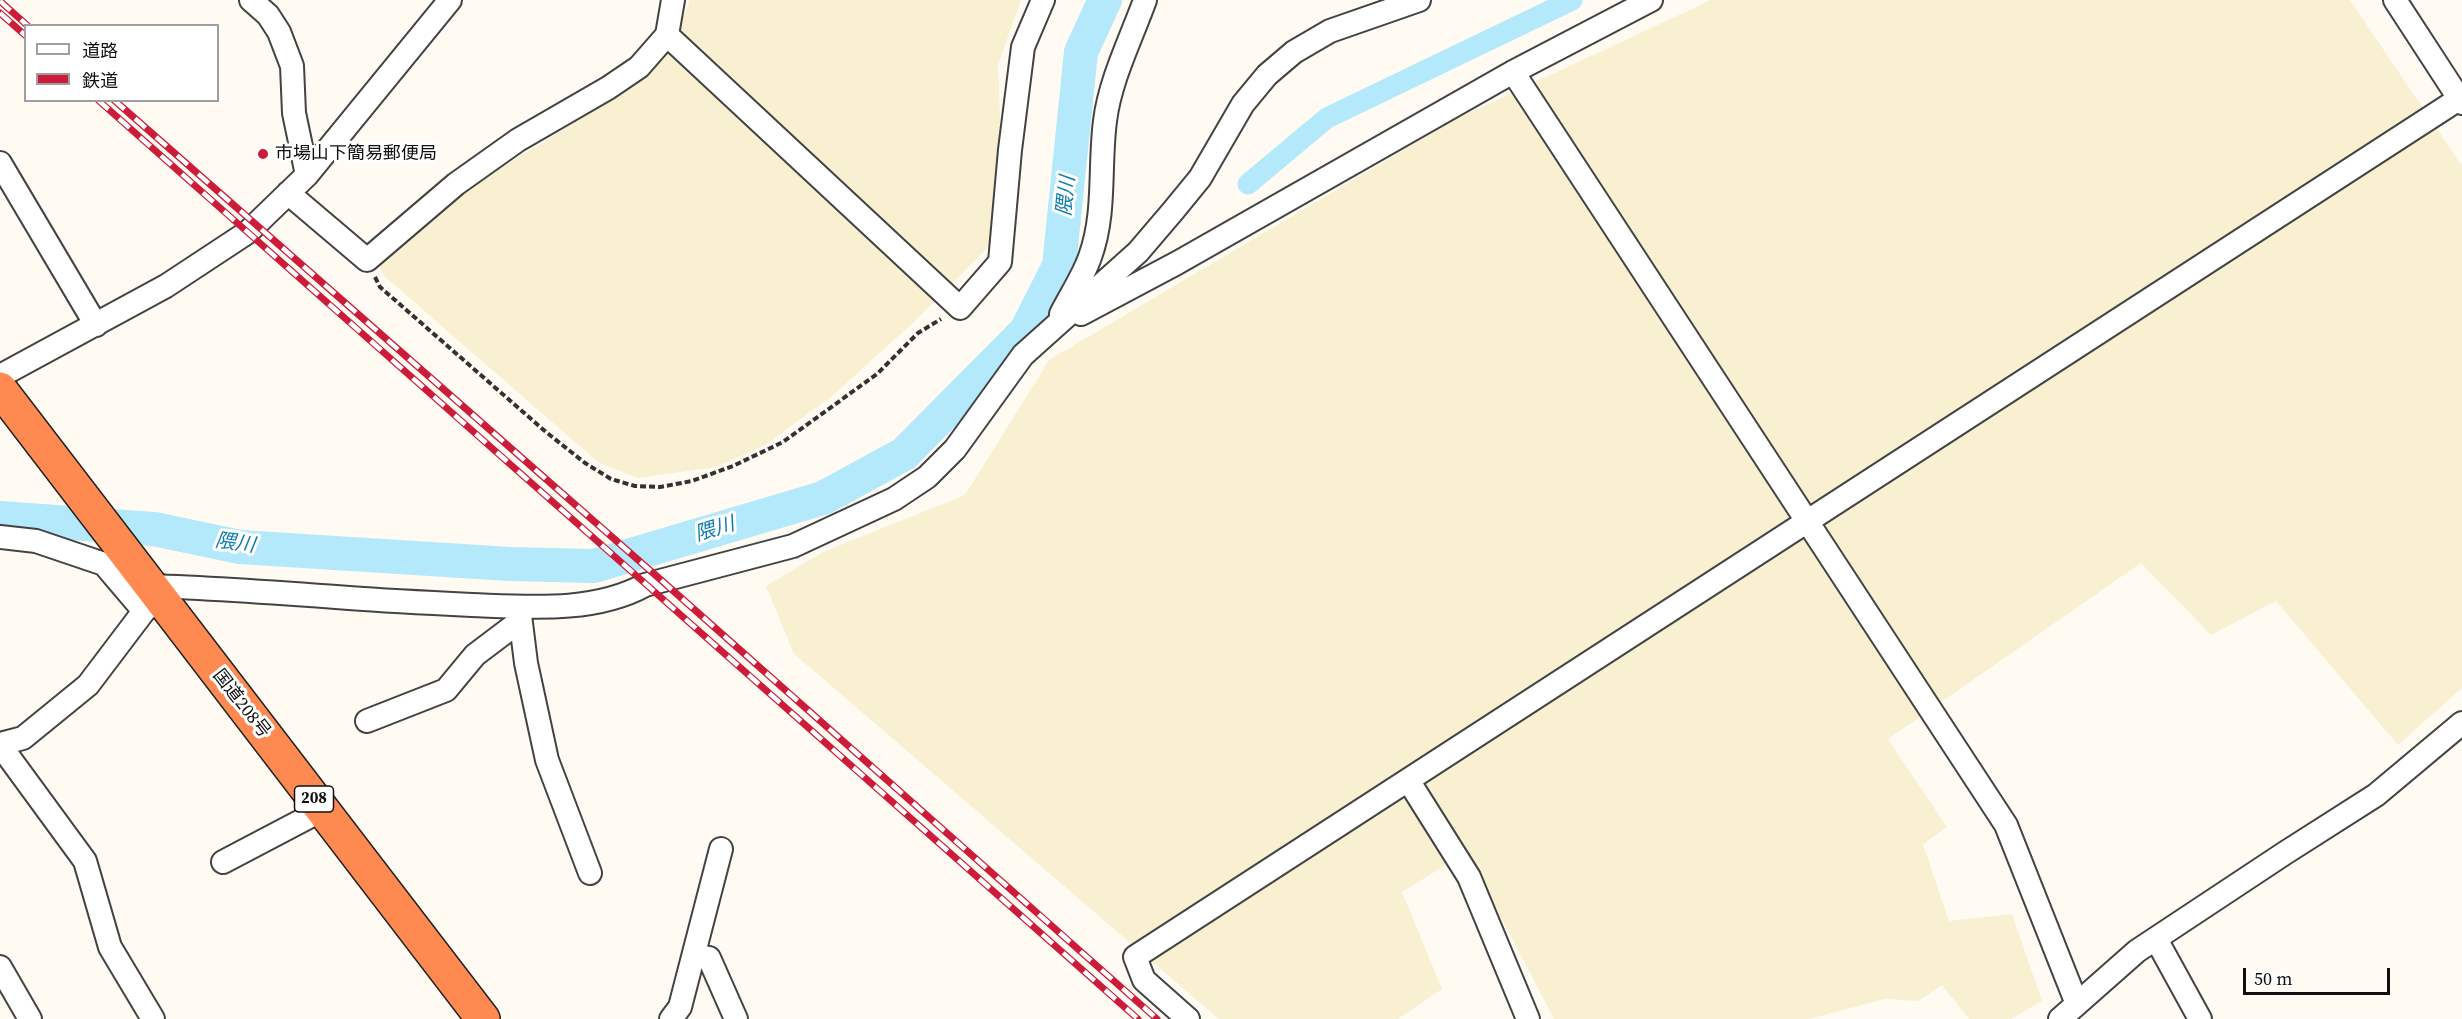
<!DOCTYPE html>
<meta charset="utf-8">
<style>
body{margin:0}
#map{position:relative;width:2462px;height:1019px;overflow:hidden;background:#fffbf3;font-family:"Source Serif 4","Noto Sans JP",serif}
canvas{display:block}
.legend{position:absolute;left:24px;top:24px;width:195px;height:78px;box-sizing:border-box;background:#fff;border:2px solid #9f9f9f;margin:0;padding:8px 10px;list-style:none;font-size:18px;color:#101010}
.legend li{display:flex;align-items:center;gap:12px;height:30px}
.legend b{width:30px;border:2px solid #9f9f9f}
.scale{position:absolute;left:2243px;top:968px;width:147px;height:27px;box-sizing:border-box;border:3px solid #101010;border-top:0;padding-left:8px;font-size:18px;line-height:21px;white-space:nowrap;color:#101010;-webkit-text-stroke:4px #fff;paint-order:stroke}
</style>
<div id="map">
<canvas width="2462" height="1019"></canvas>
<ul class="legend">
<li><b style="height:8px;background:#fff"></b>道路</li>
<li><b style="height:8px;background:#cd1b3a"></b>鉄道</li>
</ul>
<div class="scale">50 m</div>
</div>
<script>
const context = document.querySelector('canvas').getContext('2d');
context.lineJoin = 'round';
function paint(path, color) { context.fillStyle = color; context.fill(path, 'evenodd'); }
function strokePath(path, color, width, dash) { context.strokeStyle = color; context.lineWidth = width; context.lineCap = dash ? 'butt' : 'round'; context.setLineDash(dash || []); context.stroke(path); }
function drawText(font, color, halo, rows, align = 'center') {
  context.font = font + ' "Source Serif 4","Noto Sans JP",serif'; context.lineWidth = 6; context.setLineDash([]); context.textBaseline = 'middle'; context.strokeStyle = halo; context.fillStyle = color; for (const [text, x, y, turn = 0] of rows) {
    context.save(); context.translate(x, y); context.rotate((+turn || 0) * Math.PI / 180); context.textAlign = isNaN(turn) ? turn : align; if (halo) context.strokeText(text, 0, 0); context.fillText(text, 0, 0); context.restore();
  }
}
paint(new Path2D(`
 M690 0H1021L998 65 1003 191 988 247 916 320 831 397 765 445 717 467 637 478 598 462 383 275 378 260 472 186 605 104 658 52 684 16Z
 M1711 0H2350L2462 166V688L2398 745 2276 601 2211 635 2141 563 1888 739 1947 827 1923 844 1949 921 2012 914 2042 1001 2011 1019H1969L1942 985 1918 1001 1885 999 1809 1019H1554L1467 852 1402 892 1442 989 1398 1019H1219L794 654 766 586 823 552 965 495 1049 360 1458 118Z`), '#f8f0d0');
strokePath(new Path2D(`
 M1248 184 1327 118 1572 0`), '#b3e9fb', 21);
strokePath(new Path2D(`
 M0 518 154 529 240 547 510 564 594 566 823 498 904 454 1026 331 1059 266 1081 52 1105 0`), '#b3e9fb', 34);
const minor = new Path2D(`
 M251 0 268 15 279 32 292 66 294 113 307 175
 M2395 0 2462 103
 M667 35 960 308 1000 262 1010 150 1023 47 1043 0
 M1513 72 2006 825 2077 1004
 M0 163 96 325
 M288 193 367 260 456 184 518 140 608 88 639 67 667 35 673 0
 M1061 314C1070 296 1083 277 1090 257 1106 213 1099 167 1105 121 1110 80 1131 39 1145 0
 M1081 314 1177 263 1513 72 1651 0
 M0 376 166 286 248 232 307 175 450 0
 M0 537 36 541 104 564 144 611
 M150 586C216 588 283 593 349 598 390 601 431 603 472 605 528 607 594 613 645 585L793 546 894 499 927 477 955 449 1023 355 1138 252 1173 211 1200 178 1243 104 1267 75 1294 52 1330 31 1419 0
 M519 607 526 663 547 760 590 873
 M367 721 446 690 475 655 520 621
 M0 744 23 738 88 685 144 611 159 599
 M0 745 85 861 110 947 153 1019
 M1408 780 1469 877 1528 1019
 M223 862 322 810
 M2156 939 2200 1019
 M694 955 709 958 736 1019
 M0 967 30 1019
 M671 1019 680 1007 721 849
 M1188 1019 1144 980 1135 957 2462 97
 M2060 1019 2137 951 2285 853 2376 795 2462 723`);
const highway = new Path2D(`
 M0 389 483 1019`);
strokePath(minor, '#434343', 26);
strokePath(highway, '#212121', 36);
strokePath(new Path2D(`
 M375 277 380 287 546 432 585 463 611 479 635 486 660 487 692 481 733 466 783 442 877 374 918 333 941 319`), '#323232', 4, [6, 3]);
strokePath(minor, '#fff', 22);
strokePath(highway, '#ff8a51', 33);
const rail = new Path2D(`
 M0 1 28 26
 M0 13 26 36
 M98 100 1138 1019
 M114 100 661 580 1157 1019`);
strokePath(rail, '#cd1b3a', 7);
strokePath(rail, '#fff', 4.5, [14]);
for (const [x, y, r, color] of [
 [263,154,6,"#cd1b3a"]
]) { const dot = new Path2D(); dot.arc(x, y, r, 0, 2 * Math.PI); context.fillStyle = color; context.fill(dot); strokePath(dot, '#fff', 2); }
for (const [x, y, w] of [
 [314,799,39]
]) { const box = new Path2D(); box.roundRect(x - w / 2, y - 13, w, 26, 4.5); context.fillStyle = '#fff'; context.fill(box); strokePath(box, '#101010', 1.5); }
drawText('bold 16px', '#101010', null, [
 ["208",314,799]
]);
drawText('18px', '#101010', '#fff', [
 ["市場山下簡易郵便局",275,154]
], 'left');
drawText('18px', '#101010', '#fff', [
 ["国道208号",241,704,52]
]);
drawText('italic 20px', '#0d7cae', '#fff', [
 ["隈川",1067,196,-84],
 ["隈川",715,530,-17],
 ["隈川",235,544,8]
]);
</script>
